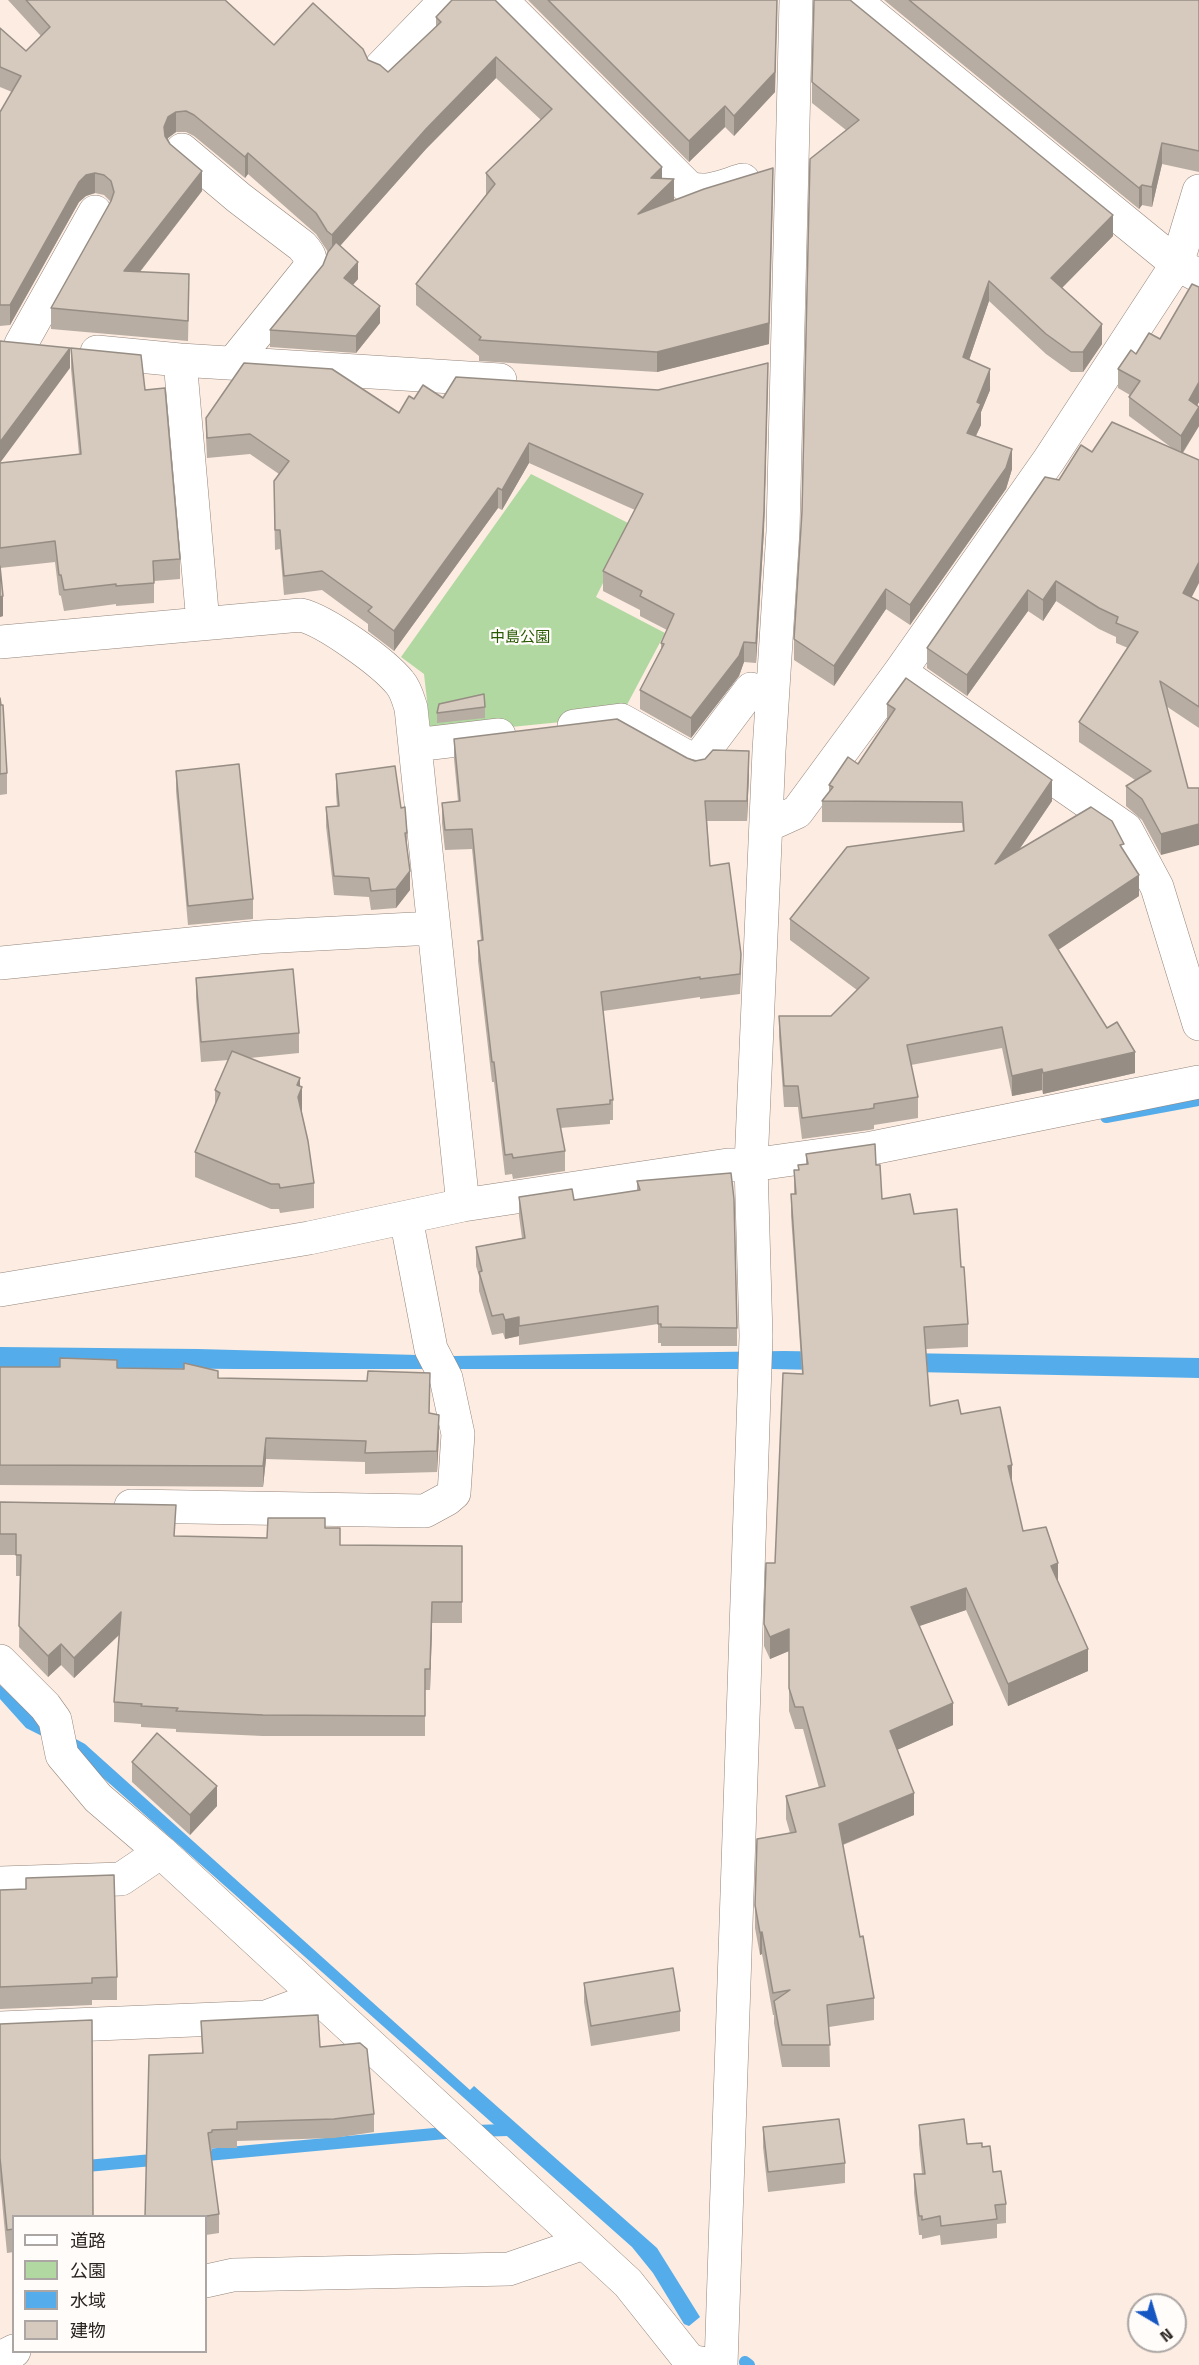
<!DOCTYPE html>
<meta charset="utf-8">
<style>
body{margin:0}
#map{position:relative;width:1199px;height:2365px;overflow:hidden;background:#fcece1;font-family:"Titillium Web","Noto Sans JP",sans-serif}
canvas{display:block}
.legend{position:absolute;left:12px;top:2215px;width:195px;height:138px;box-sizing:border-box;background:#fffcfa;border:2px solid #aba6a4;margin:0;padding:8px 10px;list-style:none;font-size:18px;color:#2c2622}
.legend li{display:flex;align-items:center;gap:12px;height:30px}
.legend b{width:30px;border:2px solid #aba6a4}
.north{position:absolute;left:1127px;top:2293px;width:60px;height:60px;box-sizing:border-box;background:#fffcfa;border:2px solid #aba6a4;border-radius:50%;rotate:142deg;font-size:16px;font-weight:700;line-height:24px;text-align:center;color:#2c2622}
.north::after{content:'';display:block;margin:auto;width:21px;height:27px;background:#1656c2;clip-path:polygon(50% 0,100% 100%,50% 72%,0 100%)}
</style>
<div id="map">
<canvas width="1199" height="2365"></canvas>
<ul class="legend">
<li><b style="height:8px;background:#fff"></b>道路</li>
<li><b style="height:16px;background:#b1d8a1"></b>公園</li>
<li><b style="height:16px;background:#55acea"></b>水域</li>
<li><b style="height:16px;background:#d6c9bd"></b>建物</li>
</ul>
<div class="north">N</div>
</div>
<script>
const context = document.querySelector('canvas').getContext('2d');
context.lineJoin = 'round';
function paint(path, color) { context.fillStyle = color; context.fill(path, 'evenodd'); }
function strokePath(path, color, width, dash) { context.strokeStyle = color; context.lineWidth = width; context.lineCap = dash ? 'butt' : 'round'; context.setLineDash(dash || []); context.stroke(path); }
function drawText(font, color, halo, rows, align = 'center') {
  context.font = font + ' "Titillium Web","Noto Sans JP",sans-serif'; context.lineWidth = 4.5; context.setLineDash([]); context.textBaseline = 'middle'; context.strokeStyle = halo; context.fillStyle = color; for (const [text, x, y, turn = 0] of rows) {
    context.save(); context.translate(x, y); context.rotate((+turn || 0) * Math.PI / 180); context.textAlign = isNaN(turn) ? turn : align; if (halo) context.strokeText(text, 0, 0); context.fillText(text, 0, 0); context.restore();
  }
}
paint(new Path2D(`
 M531 474 632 525 596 597 665 633 621 716 431 735 424 674 401 657Z`), '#b1d8a1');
paint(new Path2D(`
 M0 1347 198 1349 454 1356 784 1351 1199 1358V1378L772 1369H237L0 1367Z
 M0 1685 31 1715 85 1744 470 2090 474 2086 657 2248 700 2317 689 2326 684 2324 653 2273 632 2247 74 1752 26 1728 0 1699Z`), '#55acea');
strokePath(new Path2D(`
 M1106 1117 1199 1100
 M473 2131 508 2130
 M196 2156 456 2132
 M76 2167 163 2159
 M745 2362 749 2365`), '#55acea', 12);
const minor = new Path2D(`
 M501 0 688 187C706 195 725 185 743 180
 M854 0 1177 264 1199 276
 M381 67 446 0
 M182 150 239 198 302 246C310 255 312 258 308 270L233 363
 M21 344 95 212
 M97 352 180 360 500 380
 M180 360 203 623
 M0 642 301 615C326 621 384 663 400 683 406 690 408 699 411 708L463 1205
 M900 672 1126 829 1157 887 1199 1024
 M574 726 621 720 696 762 751 689 772 695
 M415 745 499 735
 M766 826 797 812 900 672 1049 460 1177 264 1199 191
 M0 963 260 937 433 928
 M0 1290 309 1238 463 1205 728 1165H751L872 1148 1199 1082
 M131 1506 425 1511 447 1499 454 1493 458 1434 446 1378 431 1349 406 1218
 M0 1661 45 1706 55 1720 62 1755 98 1798 161 1852 628 2283 690 2361 710 2365
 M0 1883 121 1879 161 1852
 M0 2028 266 2017 317 1998
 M206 2281 233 2275 509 2269 584 2243
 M0 2358 14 2351
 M721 2365 756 1336 751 1165 769 751 783 531 796 0`);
strokePath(minor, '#94857c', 34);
strokePath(minor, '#fff', 33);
paint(new Path2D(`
 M8 0H225L274 45 368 60 388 72 436 27V17L452 0 662 179 674 200 673 201 773 188 769 344 657 372 479 361V356L416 305V284L486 195V173L541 120 496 78 426 149 340 246 358 279 353 285 380 323 356 353 270 347V330L323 265 328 252 316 234 248 174 245 178 194 136 186 132H176L168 138 167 140 202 191 140 272 189 294 188 341 51 329V308L111 202 104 195 95 193 86 196 79 202 10 325 0 326V112L12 92 0 87V28L26 51 41 36Z
 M528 0H777L775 92 734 136 725 127 689 162Z
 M884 0H1199V172L1162 164 1152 207 1142 205 1139 209Z
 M812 82 1113 236 1062 288 1102 344 1083 372H1071L1046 354 989 301 969 360 990 390 981 412V425L976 436 1012 469 1006 489 910 625 886 609 834 686 794 660V639L846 130 812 103Z
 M71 348 145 390 180 559V579L154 581V603L116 606V604L64 611 61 596 59 595 55 562 0 568 3 616 0 617V463L79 454 71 369Z
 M1136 354 1199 402 1197 406 1199 426 1183 453 1191 597 1199 601V728L1166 706 1161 855 1142 820 1126 806V786L1135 780 1079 742V722L1128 648 1116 643V637L1099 629 1056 601 1043 621 1028 611 967 696 927 668V648L1059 480 1092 452 1172 448 1129 416V397L1130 395 1118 388V369Z
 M768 383 764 530 756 663 744 662 739 676 691 738 640 709V690L661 649V643L667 630 640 616V610L603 591V571L635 510 529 463 502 510 498 508 394 651 368 631V624L322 590 284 595 280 549 275 550 274 501 279 474 250 454 207 458 206 437V418L399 413 414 399 658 390Z
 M0 698 7 773V794L0 795Z
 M887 704 1052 801 1019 850 1124 851 1139 896 1058 950 1135 1073 1043 1094 1042 1090 1012 1096 1002 1048 911 1065 918 1097V1118L874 1125V1129L869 1130 802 1139 798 1107H784L779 1037V1016H831L857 990 790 940V919L963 832 962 823 822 822V801L829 792V785L858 764 887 722Z
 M485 707V718L437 723V713Z
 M454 739 687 758 749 771 747 821H707L710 866 741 974 740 994 700 999V997L603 1011 613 1100V1120H610V1124L560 1128 565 1151V1171L513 1179 512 1174 505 1175 494 1082H492L478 961V941L481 940 472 849 445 850 442 823V803L458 801 454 759Z
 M176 771 253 899V919L188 925 176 791Z
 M336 774 401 808 407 833V851L410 890 396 908 371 910 369 897 334 895 326 826V807L337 806 336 793Z
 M196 978 299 1033V1053L250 1058 300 1086 301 1113 314 1183V1208L280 1213 279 1209H271L195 1177V1152L215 1105V1090L229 1060 201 1062 196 998Z
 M806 1154 876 1165 882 1199 914 1214 961 1267 968 1324V1347L926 1349 930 1406 961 1414 1012 1484 1023 1531 1058 1583 1088 1671 1008 1706 966 1610 919 1626 953 1725 897 1750 914 1815 843 1845 860 1937 874 1998V2020L829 2027 830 2067H782L774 2023V2015H773L762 1954 760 1955 755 1928V1905L790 1833 786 1819V1796L819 1788 803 1729H795L789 1711V1651L770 1659 764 1646V1624L775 1563 802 1374 791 1216V1194H794V1170H798L806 1164Z
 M637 1181 737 1328V1346H661V1343H658V1324L519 1345V1336L505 1339 503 1333 492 1335 479 1291V1276L476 1266V1247L522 1238 519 1216V1197L574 1200 637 1191Z
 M0 1367 117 1368 218 1378 429 1413 439 1435 437 1472 365 1474V1462L266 1459 263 1487 0 1485Z
 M0 1502 175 1536 267 1538 325 1528 340 1545 462 1546V1623H432L430 1690H425V1736H263L176 1732V1729L141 1727V1724L114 1722V1702L119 1635 74 1678 61 1665 48 1677 19 1647 20 1576H16V1555H0Z
 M132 1762 217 1806 190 1835 132 1782Z
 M26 1878 117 1977V2000H92V2005L0 2009V1890L26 1889Z
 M584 1983 680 2011V2031L591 2046 584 2002Z
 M201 2021 320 2047 374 2114V2132L334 2138 237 2141V2148H212V2151H210L219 2214V2233L206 2235V2217H145L202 2053Z
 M0 2024 14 2217V2252L7 2253 0 2181Z
 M919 2125 967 2144 982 2147 1006 2204V2223L997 2224V2238L941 2245 940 2235 922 2239V2235H919L914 2193V2174H922L919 2144Z
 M763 2127 845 2163V2183L768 2192 763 2147Z`), '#b8ada3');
paint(new Path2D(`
 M777 0 775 92 734 136V116Z
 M496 57V78L426 149 332 255V235L426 129Z
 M725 106V127L689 162V141Z
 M176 112V132L168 138 164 147V127L168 117Z
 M1162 143V164L1152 207V187Z
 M248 153V174L245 178V157Z
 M662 167V188L651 178Z
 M773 168 769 344 657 372V352Z
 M202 171V191L124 292V271Z
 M95 173V193L86 196 79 202 10 325V305L79 182 86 175Z
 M674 179V200L638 234V214Z
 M1142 185V205L1139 209V188Z
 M1113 215V236L1051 299V278Z
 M358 262V279L344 295V278Z
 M989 281V301L963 378V357Z
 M380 306V323L356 353V336Z
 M1102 324V344L1083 372V352Z
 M70 348V368L0 463V442Z
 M768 363 764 530 756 663V643Z
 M990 369V390L981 412V425L967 454V433L977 402Z
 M1199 382V402L1189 419V400Z
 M1199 407V426L1181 455V436Z
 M529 443V463L502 510V490Z
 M1012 449V469L1006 489 910 625V605Z
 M498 488V508L394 651V631Z
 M1199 562V583L1183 614V593Z
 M1056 581V601L1043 621V600Z
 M886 589V609L834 686V666Z
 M1028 590V611L967 696V675Z
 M3 596V616L0 617V597Z
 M744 642V662L739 676 691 738V718Z
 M749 751V771L747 821V801Z
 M1052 780V801L995 885V864Z
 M1199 824V845L1161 855V834Z
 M410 871V890L396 908V889Z
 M1139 875V896L1049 956V935Z
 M1135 1052V1073L1043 1094V1073Z
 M1042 1069V1090L1012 1096V1076Z
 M300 1078V1091L302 1087V1112L298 1122 297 1085Z
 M519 1317V1336L505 1339V1320Z
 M439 1415V1435L437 1472V1451Z
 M266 1438V1459L263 1487V1466Z
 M1012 1465V1487L1008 1466Z
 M1058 1563V1585L1051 1566Z
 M966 1588V1610L911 1629V1607Z
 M432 1602V1623L430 1690V1669Z
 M121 1612V1633L74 1678V1658Z
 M789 1629V1651L770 1659V1637Z
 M61 1644V1665L48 1677V1656Z
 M1088 1649V1671L1008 1706V1684Z
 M953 1703V1725L890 1753V1731Z
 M217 1786V1806L190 1835V1815Z
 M914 1793V1815L839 1846V1824Z
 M762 1932V1954L760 1955V1933Z`), '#968d84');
const building = new Path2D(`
 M26 0H225L274 45 313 3 363 49 368 60 380 65 388 72 441 22 436 17 452 0H495L662 167 651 178 674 179 638 214 704 189 773 168 769 323 657 352 479 340 481 337 416 284 495 184 486 173 552 109 496 57 426 129 332 235 327 231 316 213 248 153 245 157 194 115 186 111 176 112 168 117 164 127 165 136 170 144 202 171 124 271 189 274 188 321 51 308 111 201 114 192 111 181 104 175 95 173 86 175 79 182 10 305H0V112L21 76 0 67V28L26 51 50 27Z
 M548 0H777L775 72 734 116 725 106 689 141Z
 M814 0H850L1113 215 1051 278 1102 324 1083 352H1071L1046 334 989 281 963 357 990 369 977 402 981 404 967 433 1012 449 1006 468 910 605 886 589 834 666 794 639 802 511 810 159 859 120 812 82Z
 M909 0H1199V151L1162 143 1152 187 1142 185 1139 188Z
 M336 242 358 262 344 278 380 306 356 336 270 330 323 265 328 252Z
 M1192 284 1199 287V382L1189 400 1199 407 1181 436 1129 397 1140 381 1118 369 1131 350 1136 354 1149 333 1160 339Z
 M0 341 70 348 0 442Z
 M71 348 141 355 145 390 165 388 180 559 153 561 154 583 116 586V584L64 590 61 575H59L55 541 0 548V463L81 454Z
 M244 363 332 369 399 413 409 396 414 399 423 385 443 398 456 377 658 390 768 363 764 511 756 643 744 642 739 656 691 718 640 690 664 644 661 643 674 614 640 596 642 591 603 571 643 494 529 443 502 490 498 488 394 631 368 611 372 607 322 571 284 576 280 530H275L274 481 289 461 250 434 207 438 206 418Z
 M1112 422 1199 460V562L1183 593 1199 601V707L1160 681 1188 788H1199V824L1161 834 1142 799 1126 786 1151 771 1079 722 1138 632 1116 623 1118 617 1099 608 1056 581 1043 600 1028 590 967 675 927 648 1045 477 1059 480 1081 445 1092 452Z
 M0 566 3 596 0 597Z
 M906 678 1052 780 995 864 1091 807 1112 821 1124 844 1120 845 1139 875 1049 935 1107 1028 1117 1022 1135 1052 1043 1073 1042 1069 1012 1076 1002 1027 907 1045 918 1097 874 1104V1108L869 1109 802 1118 798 1086H784L779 1016H831L869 978 790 919 847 847 964 831 962 802 822 801 833 787 829 785 848 757 858 764 895 709 887 704Z
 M484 694 485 707 437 713 439 704Z
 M0 698 1 705H3L7 773 0 774Z
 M617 719 687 758 695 761 705 759 713 750 749 751 747 801H705L710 866 729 863 741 954 740 974 700 979V977L601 992 613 1100H610V1104L557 1109 565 1151 513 1158 512 1154 505 1155 494 1062H492L478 941 483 940 472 829 445 830 442 803 460 801 454 739Z
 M239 764 253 899 188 906 176 771Z
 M395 766 401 808 405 807 407 833H405L410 871 396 889 371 891 369 878 334 876 326 807 339 806 336 774Z
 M293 969 299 1033 201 1042 196 978Z
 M232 1051 300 1078 297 1085 302 1087 298 1097 308 1141 314 1183 280 1188 279 1184H271L195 1152 220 1093 215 1090Z
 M875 1144 876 1165H880L882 1199 910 1194 914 1214 957 1209 961 1267H964L968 1324 924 1327 930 1406 958 1400 961 1414 1000 1407 1012 1465 1008 1466 1023 1531 1046 1527 1058 1563 1051 1566 1088 1649 1008 1684 966 1588 911 1607 953 1703 890 1731 914 1793 839 1824 860 1937 863 1936 874 1998 827 2005 830 2045H782L774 2001 790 1990 773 1993 762 1932 760 1933 755 1905 757 1839 796 1832 786 1796 825 1786 803 1707H795L789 1688V1629L770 1637 764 1624 766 1563H775L783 1373 803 1374 791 1194H796L794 1170H799L798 1165 808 1164 806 1154Z
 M731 1173 734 1199 737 1328 661 1327V1324H658V1306L519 1326V1317L505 1320 503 1314 492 1316 479 1272 482 1271 476 1247 525 1238 519 1197 572 1189 574 1200 640 1190 637 1181Z
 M60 1358 117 1360V1368L184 1369V1363L218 1371V1378L367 1381 368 1371 430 1373 429 1413 439 1415 437 1451 365 1453 366 1441 266 1438 263 1466 0 1465V1367H60Z
 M0 1502 176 1505 174 1536 267 1538 268 1518H325V1528H340V1545L462 1546V1602H432L430 1669H425V1716L263 1715 176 1711 178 1708 141 1706 142 1704 114 1702 121 1612 74 1658 61 1644 48 1656 19 1626 21 1555H16V1534H0Z
 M157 1733 217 1786 190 1815 132 1762Z
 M114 1875 117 1977 92 1978V1983L0 1987V1890L26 1889V1878Z
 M673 1968 680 2011 591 2026 584 1983Z
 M318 2015 320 2047 360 2043 367 2049 374 2114 334 2119 237 2122V2129L212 2130V2132L208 2133 219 2214 201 2217H145L149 2055 203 2053 201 2021Z
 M92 2020 93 2217H14V2229L7 2230 0 2158V2024Z
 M839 2119 845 2163 768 2172 763 2127Z
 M964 2119 967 2144 982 2143V2147L990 2146 993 2172 1001 2171 1006 2204 995 2205 997 2219 941 2226 940 2216 922 2220V2216H919L914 2174H925L919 2125Z`);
paint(building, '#d6c9bd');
strokePath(building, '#968d84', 1.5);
drawText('15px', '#275a03', '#fffcfa', [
 ["中島公園",520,638]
]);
</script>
